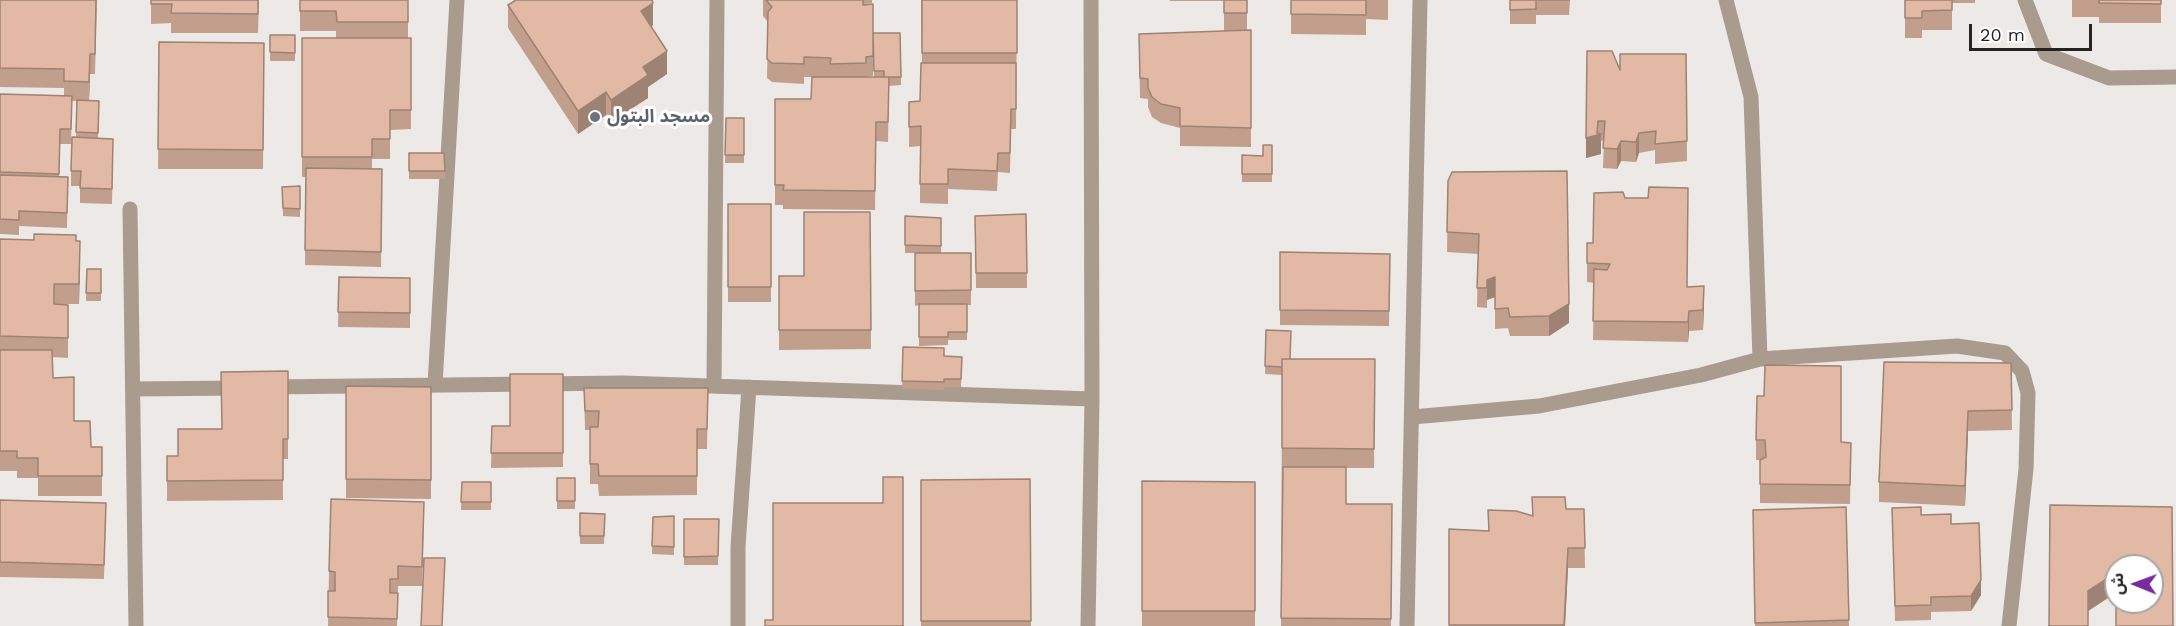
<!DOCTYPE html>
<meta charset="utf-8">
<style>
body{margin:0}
#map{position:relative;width:2176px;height:626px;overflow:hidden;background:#ede9e7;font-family:"Work Sans","Noto Sans Arabic",sans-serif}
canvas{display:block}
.north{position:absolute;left:2104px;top:554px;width:60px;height:60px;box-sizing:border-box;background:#fff;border:2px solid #a8a7a7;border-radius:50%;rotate:271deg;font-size:16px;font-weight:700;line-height:24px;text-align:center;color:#252322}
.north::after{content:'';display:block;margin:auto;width:21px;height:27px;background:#752a9d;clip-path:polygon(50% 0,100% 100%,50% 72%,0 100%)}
.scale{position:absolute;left:1969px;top:24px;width:123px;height:27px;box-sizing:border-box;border:3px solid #252322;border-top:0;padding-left:8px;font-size:18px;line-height:21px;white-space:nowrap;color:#252322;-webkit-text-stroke:4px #fff;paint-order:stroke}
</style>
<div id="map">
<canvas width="2176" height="626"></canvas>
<div class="north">ش</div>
<div class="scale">20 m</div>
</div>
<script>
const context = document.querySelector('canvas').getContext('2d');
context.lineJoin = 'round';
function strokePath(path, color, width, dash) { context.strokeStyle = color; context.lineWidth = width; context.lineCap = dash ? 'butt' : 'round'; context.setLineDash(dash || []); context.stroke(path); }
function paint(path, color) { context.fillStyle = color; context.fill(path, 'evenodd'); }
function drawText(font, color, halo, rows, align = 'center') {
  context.font = font + ' "Work Sans","Noto Sans Arabic",sans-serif'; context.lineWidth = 6; context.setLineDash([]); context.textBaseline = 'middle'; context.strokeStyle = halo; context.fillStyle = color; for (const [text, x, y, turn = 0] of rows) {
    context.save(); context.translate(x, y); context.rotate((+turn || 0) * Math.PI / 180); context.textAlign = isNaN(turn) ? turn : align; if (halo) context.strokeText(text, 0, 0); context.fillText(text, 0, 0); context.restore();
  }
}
strokePath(new Path2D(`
 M1726 0 1751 97 1760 359
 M2025 0 2046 54 2109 78 2176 77
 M130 209 136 626
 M435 385 457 0
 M714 386 717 0
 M268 387 623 383 1092 399
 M133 389 241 388
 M1412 417 1539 406 1701 375 1760 359 1957 346 2005 353 2022 371 2028 393 2026 469 2009 626
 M738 626V547L749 387
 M1088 626 1092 399 1091 0
 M1407 626 1420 0`), '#a99b8e', 15);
paint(new Path2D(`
 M0 0H97L95 74H90L89 100 99 101 98 138 113 154 112 204 80 203V186H71V171L76 138 77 101H72L71 144H60L59 177H68L67 228 19 226V235L0 234V94L64 96V88L0 87Z
 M151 0H259L258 33H171V23L151 24Z
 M300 0H408V38H411V129L390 130V159H372V169H382L381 267 305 265 306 177H302V38H336V31H300Z
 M763 0H872V3L864 4H873V76L867 77H874L873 33H900L901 85 889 86 888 142 876 141 875 210 783 209V205H775V99H811L812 77H804V84L772 82 767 78 768 22 763 16Z
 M921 0H1017L1016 129H1011L1010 173 998 172 997 191 948 189V204L920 203V146L909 147V102L920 101 922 63Z
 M1170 0H1247V30H1251V147L1180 146V128L1161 123 1152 117 1148 107V99L1140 98 1139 34 1224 31V1H1170Z
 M1291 0H1388V20L1366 19V35L1291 34Z
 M1510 0H1570L1569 15H1536V24H1510Z
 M1905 0H1975V3H1952V30H1922V38H1905Z
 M2072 0H2161V23H2099V17H2072Z
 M508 5 653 25 651 27 667 74 648 87V98L611 122 606 115 578 134 508 28Z
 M270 35H295V61H270Z
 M159 42 264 43 263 169H158Z
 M1587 51 1620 70 1686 54 1687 161 1655 164V150L1639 153 1636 162 1621 161 1617 169 1603 168 1604 140 1601 141V154L1586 158Z
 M726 118H744V163H725Z
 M1272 145V182H1242V155L1263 156Z
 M409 153H444L445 179H409Z
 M1448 181 1569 323 1549 336H1510L1508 328 1495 329V297L1487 300V308L1477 307 1478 254 1447 252Z
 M300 186V217L283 216 282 187Z
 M1625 198 1687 287 1704 306 1703 330 1689 331 1688 342 1593 340 1594 283 1587 282V243H1593Z
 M728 204H771V302H728Z
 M870 212 871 349 779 350V276H804Z
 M1026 214 1027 288H976L975 216Z
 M905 216 941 218V253H971V305H967V340H948V345L919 346V305L915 306V253H916H905Z
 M0 239 76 241 80 261 79 304H54L68 305V358L52 357 53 378 74 421 91 447H102V496H38V478H17V471H0Z
 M1280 252 1390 254 1389 326 1280 325Z
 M87 269H101V301H86Z
 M339 277 410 278V328L338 327Z
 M1266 330 1291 359H1375L1374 468H1346V504H1392L1391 626H1281L1282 375 1265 374Z
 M903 347 944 356 962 357 961 387H944V390L902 389Z
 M2011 363 2012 430 1968 431 1965 506 1879 502V482Z
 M288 371V459H283V500L167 501V456H178L222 429Z
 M563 374V467L491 468 492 426H510Z
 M346 386 431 387V499L346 498Z
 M584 388H708L707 449H697V495L599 496 598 484H590V430H585Z
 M1756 440 1851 443 1850 504 1760 503V460H1756Z
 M557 478H575V509H557Z
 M1030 479 1031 626H921V480Z
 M1142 481 1255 482V626H1142Z
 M462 482H491V510H461Z
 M1532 497 1566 509H1584L1585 568H1568L1565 626H1449V529L1489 531 1488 510 1532 516Z
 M0 500 106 503 104 579 0 577Z
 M2050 505 2172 507 2173 626H2116V596H2111L2088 611V626H2049ZM2116 566H2152V602H2116Z
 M1846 507 1849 626H1755L1753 510Z
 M1892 508 1951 524 1981 595 1971 611 1931 612V620L1895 621Z
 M580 513 605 514 604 544H580Z
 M674 516V555L652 554 653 517Z
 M684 519H719L718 565H684Z
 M424 521 422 586H398L397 626H328L329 571Z`), '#c29f8d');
paint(new Path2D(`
 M653 3V25L641 34V11Z
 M667 51V74L648 87V98L611 122V100L643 67Z
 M90 54V74L89 101V82Z
 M606 92V115L578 134V111Z
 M1598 121V135L1601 134V154L1586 158V138Z
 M1639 133V153L1636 162V142Z
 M1621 141V161L1617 169V149Z
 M80 241V261L79 304V284Z
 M1495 277V297L1487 300V280Z
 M1704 286V306L1703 330V310Z
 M1569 304V323L1549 336V316Z
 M1689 311V331L1688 342V322Z
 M1968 411V431L1965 506V486Z
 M1568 548V568L1565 626H1564Z
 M2111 576V596L2088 611V591Z
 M1981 580V595L1971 611V596Z`), '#9e8273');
const building = new Path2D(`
 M0 0H96L95 54H90L89 82 64 81V69L0 68Z
 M151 0H258V14L171 13 172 4H151Z
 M300 0H408V22H337L336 11H300Z
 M516 0H652L653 3 641 11 667 51 643 67 648 75 611 100 606 92 578 111 508 5Z
 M766 0H863V5L873 4V56L866 57V63L830 64 831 58 804 57V64L772 63 767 59 768 12 772 7Z
 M922 0H1017V53H922Z
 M1224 0H1247V13H1224Z
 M1291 0H1366V15L1291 14Z
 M1510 0H1569H1536V9L1510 10Z
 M1905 0H1952V10L1922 11V18H1905Z
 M2099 0H2161V4L2099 3Z
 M1251 30V128L1180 126V108L1161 104 1152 97 1148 88V79L1140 78 1139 34Z
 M873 33H900L901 77H884V71H874Z
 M270 35H295V53L270 52Z
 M302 38H411V110H390V139H372V157H302Z
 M159 42 264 43 263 150 158 149Z
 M1587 51H1612L1620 70V54H1686L1687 141 1655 144 1656 131 1639 133 1636 142 1621 141 1617 149 1603 148 1605 121H1598L1597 133 1601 134 1586 138Z
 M921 63H1016V109H1011L1010 153H998L997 171 948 169V184H920L921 126 909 127V102L920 101Z
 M812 77H889L888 122H876L875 191 783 190 784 185H775V99H811Z
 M0 94 72 96 71 129H60L59 174 0 172Z
 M77 100 99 101 98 133 76 132Z
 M726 118H744V155H725Z
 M72 137 113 139 112 189 80 188 81 171H71Z
 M1263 145H1272V174H1242V155L1263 156Z
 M409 153H444L445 171H409Z
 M306 168 382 169 381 252 305 250Z
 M1567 171 1569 304 1549 316 1510 317 1508 308 1495 309V277L1487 280V288H1477L1479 234 1447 232 1448 181 1452 172Z
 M0 175 68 177 67 213 19 211V220L0 219Z
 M300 186V209L283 208 282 187Z
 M1649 187 1688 188 1687 287 1704 286 1703 310 1689 311 1688 322 1593 321 1594 269 1607 270 1610 264 1587 263V243H1593L1594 193 1623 192 1625 198H1648Z
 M728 204H771V287H728Z
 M804 212H870L871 330H779V276H804Z
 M1026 214 1027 273H976L975 216Z
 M905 216 941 218V246L905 245Z
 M34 234 76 235V241H80L79 284H54V304L68 305V338L0 336V239L34 240Z
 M1280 252 1390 254 1389 311 1280 310Z
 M915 253H971V290L915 291Z
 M87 269H101V293H86Z
 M339 277 410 278V313L338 312Z
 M919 304H967V332H948V337H919Z
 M1266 330 1291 331 1290 359H1282V367L1265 366Z
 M903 347 944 348V356L962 357 961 379H944V382L902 381Z
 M0 350H52L53 378 74 377V421H90L91 447H102V476H38V458H17V451H0Z
 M1282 359H1375L1374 449 1282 448Z
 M1884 362 2011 363 2012 410 1968 411 1965 486 1879 482Z
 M1765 365 1841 366V442L1851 443 1850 485 1760 484V460L1766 457 1765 440H1756L1757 396H1764Z
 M288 371V439H283V480L167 481V456H178V429H222L221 372Z
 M510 374H563V453H491L492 426H510Z
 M346 386 431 387V480L346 479Z
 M584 388H708L707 429H697V476H599L598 464H590V427H598L599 411H585Z
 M1283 467H1346V504H1392L1391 619 1281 618Z
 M883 477H903V626H765V620H773V503H883Z
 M557 478H575V501H557Z
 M1030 479 1031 621H921V480Z
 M1142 481 1255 482V611H1142Z
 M462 482H491V502H461Z
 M1532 497H1565L1566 509H1584L1585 548H1568L1564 625H1449V529L1489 531 1488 510 1516 511 1533 516Z
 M331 499 424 502 422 567 398 566V579H390V593H398L397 619 328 617V591H335V572L329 571Z
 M0 500 106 503 104 565 0 562Z
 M2050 505 2172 507 2173 626H2116V590V602H2152V566H2116V577L2111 576 2088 591V626H2049Z
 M1846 507 1849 620 1755 623 1753 510Z
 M1921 507V515L1951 514V524L1979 523 1981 580 1971 596 1931 597V605L1895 606 1892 508Z
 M580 513 605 514 604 536H580Z
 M674 516V547L652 546 653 517Z
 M684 519H719L718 556 684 557Z
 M424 558H445L442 626H421Z`);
paint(building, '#e2b9a4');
strokePath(building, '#9e8273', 1.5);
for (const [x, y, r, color] of [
 [595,117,6,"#6b7280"]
]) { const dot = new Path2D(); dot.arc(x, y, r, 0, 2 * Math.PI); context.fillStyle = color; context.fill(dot); strokePath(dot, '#fff', 2); }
drawText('bold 18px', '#5b616d', '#fff', [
 ["مسجد البتول",607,117]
], 'left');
</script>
